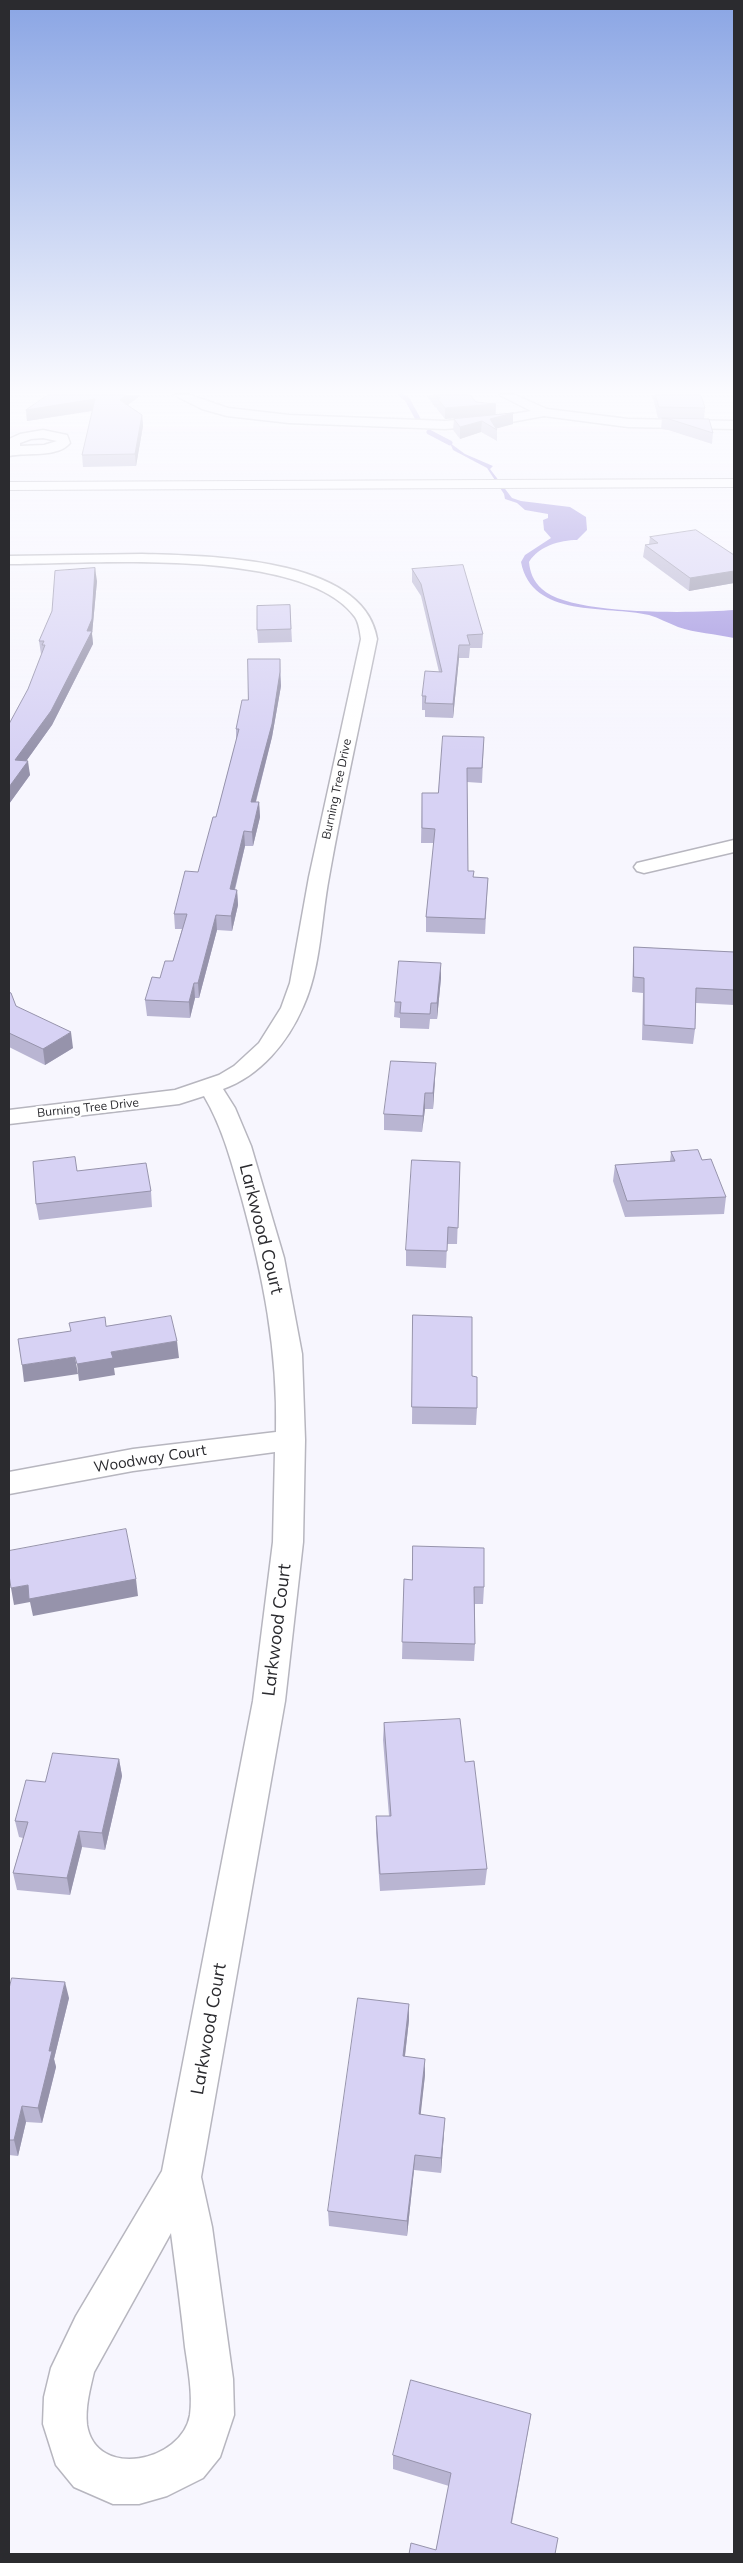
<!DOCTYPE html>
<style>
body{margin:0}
#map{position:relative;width:743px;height:2563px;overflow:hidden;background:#f7f6fe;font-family:Mulish,sans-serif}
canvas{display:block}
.frame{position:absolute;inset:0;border:10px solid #2b2b2f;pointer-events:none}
</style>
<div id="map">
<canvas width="743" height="2563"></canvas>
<div class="frame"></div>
</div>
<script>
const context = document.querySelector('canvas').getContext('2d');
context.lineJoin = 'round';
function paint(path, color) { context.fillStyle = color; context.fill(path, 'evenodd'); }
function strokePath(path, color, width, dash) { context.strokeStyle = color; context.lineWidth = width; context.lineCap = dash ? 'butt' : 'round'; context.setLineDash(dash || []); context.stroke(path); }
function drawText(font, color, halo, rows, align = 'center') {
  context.font = font + ' Mulish,sans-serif'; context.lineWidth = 5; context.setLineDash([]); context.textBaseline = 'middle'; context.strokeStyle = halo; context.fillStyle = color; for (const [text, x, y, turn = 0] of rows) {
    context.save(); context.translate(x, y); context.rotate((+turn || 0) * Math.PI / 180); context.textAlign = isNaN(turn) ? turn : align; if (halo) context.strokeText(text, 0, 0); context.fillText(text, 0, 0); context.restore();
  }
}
paint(new Path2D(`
 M450 443 465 454 493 466 490 469 512 498 521 501 570 507 586 517 587 530 577 540C560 540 539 546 529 562 530 572 533 581 542 589 570 616 695 613 734 610V638C716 634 695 633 678 627 668 623 659 618 649 615 607 605 532 619 521 562L525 555 551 538 544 530 543 520 548 518V514L525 510 517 503 505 499 504 494 487 468 453 450Z`), '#9d8fde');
strokePath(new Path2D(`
 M401 395 407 399 418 419
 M429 432 450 443`), '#9d8fde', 5);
const minor = new Path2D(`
 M174 395H190L228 408 289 415 445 421 495 417 531 411 500 395H515L547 409 628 419 734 421V429L628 427 544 416 495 425 445 429 289 423 227 416 202 409Z
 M43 430 67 435 70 443C58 458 27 452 9 456V439L20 434ZM43 438 57 441 44 445 20 446V443L31 439Z
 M142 554C206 556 364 556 377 639 361 718 343 798 329 877 321 919 321 968 303 1007 288 1042 260 1076 223 1089L235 1108 251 1146 284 1258 302 1354 305 1440 303 1542 285 1701 201 2177 212 2227 233 2379 234 2415 220 2457 203 2478 167 2496 139 2504H113L74 2487 56 2465 43 2424 44 2397 51 2368 76 2316 162 2171 253 1701 273 1542 275 1452 133 1471 9 1494V1472L133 1449 276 1432C278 1351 263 1276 242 1199 232 1164 223 1128 204 1096L179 1104 9 1124V1110L175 1090 219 1075 234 1066 259 1043 281 1008 290 983 309 877 361 639C360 632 359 623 355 617 304 546 89 564 9 564V556ZM171 2233C176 2271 181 2309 185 2347 188 2368 193 2394 190 2415 182 2462 96 2480 87 2425 85 2407 90 2389 94 2372Z
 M734 840V852L644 873 637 871 634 867 637 863Z`);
const secondary = new Path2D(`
 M734 479V487L9 490V482Z`);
strokePath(minor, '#b7b6bf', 3);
strokePath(secondary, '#b7b6bf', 2);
paint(minor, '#fff');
paint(secondary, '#fff');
paint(new Path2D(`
 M141 395 128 405 142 415 143 426 136 466 83 467 82 455 93 411 27 421 26 410Z
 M426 395H470L476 402 496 404V415L513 413V424L496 428 497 430V441L481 432 460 439 453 430 454 419 477 416 445 419 437 409V408L435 407Z
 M652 395H701L705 408 704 419 658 418Z
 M662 418 709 419 713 433 712 444 668 430 661 429Z
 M650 537 734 555V583L689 591 643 557 645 545 649 544Z
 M412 569 483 634 482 648H470L469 658H459L453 718 425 717V710H422V696L439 672 421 596 412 582Z
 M97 581 92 634 93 644 52 725 26 761 30 775 9 804V724L28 689 42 654H41L39 641Z
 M290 605 292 642 258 643 257 630Z
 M280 659 281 686 272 737 256 802H259L260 817 253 846H245L235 890H237L238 905 232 931 217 930 199 998H195L190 1018 147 1016 145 1000 160 978 173 961 182 929H175L174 914 198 872 216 817 236 741V729L248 700Z
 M484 737 482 783 467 782 468 871 473 877 488 878 485 934 426 932V917L434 843H421L422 793H438Z
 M634 947 734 952V1005L696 1003 695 1029 693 1044 642 1040 643 993 632 992 633 961Z
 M441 978 437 1019H430L429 1029 400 1028V1018L394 1017 395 1002Z
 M9 992 16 1006 73 1048 45 1065 9 1047Z
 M435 1079 433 1109H425L422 1132 384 1130V1114Z
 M671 1152 702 1160 726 1197 724 1214 625 1217 613 1181 615 1165 670 1162Z
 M460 1162 457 1244H447L446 1268 406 1266V1250Z
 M77 1171 151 1191 152 1207 39 1220 36 1204Z
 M413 1315 472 1376 477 1408 476 1425 412 1424Z
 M404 1579 484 1587 483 1604H475V1644L474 1661 402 1659Z
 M384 1723 465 1762 487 1869 485 1885 380 1891 376 1833V1816H389L383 1740Z
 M119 1759 122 1776 105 1850 82 1847 70 1895 17 1890 13 1873 23 1838 19 1837 15 1821 45 1782Z
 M9 1989 69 1998 54 2059 56 2067 42 2123 26 2122 18 2156 9 2155Z
 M409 2004V2020L405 2056 425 2075 420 2115 444 2133 441 2173 414 2170 407 2236 329 2226 328 2211Z
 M531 2414 512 2523 436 2550 449 2486 393 2469V2455Z`), '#b9b5d2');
paint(new Path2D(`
 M126 395H141L121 410 120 400Z
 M95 399 96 410 27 421 26 410Z
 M496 404 495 415 445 419V408Z
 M513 413V424L495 429 490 419Z
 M142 415 143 426 136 466 135 454Z
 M482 421 481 432 460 439V427Z
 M95 568 97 581 92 634 93 644 52 725 17 774 15 760 87 631Z
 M734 571V583L689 591 690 578Z
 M459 645V658L453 718V704Z
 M280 672 281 686 272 737 252 816 251 802Z
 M28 761 30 775 9 804V787Z
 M259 802 260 817 253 846 252 832Z
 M244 831 245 846 231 904 230 889Z
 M237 890 238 905 232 931 231 916Z
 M216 915 217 930 199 998 198 983Z
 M441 963V978L437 1019V1003Z
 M194 983 195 998 190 1018 189 1002Z
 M71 1032 73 1048 45 1065 43 1049Z
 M436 1063 435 1079 433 1109V1093Z
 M425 1093V1109L422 1132 423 1116Z
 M177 1341 179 1358 114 1368 115 1375 79 1381 77 1364 111 1352Z
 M75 1357 78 1374 24 1382 22 1365Z
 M136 1579 138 1596 33 1616 30 1602 14 1605 11 1588 28 1585Z
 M119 1759 122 1776 105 1850 102 1833Z
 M79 1831 82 1847 70 1895 67 1878Z
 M65 1982 69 1998 54 2059 56 2067 42 2123 38 2108 49 2051Z
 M409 2004V2020L403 2072V2056Z
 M425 2059V2075L419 2130V2114Z
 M22 2106 26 2122 18 2156 14 2140Z
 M445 2118 444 2133 441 2173V2158Z
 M415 2155 414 2170 407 2236V2221Z`), '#9693ab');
const building = new Path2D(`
 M48 395H126L120 400 142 415 135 454 82 455 95 399 26 410Z
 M434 395H470L476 402 496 404 445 408 437 398H440Z
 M656 395H701L705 408 659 407Z
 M513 413 490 419 497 430 482 421 460 427 454 419Z
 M662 418 709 419 713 433 669 419Z
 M696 530 734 555V571L690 578 645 545 658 543 650 537Z
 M463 565 483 634 467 635 470 645H459L453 704 425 703 426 696H422L425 671 442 672 421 584 412 569Z
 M95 568 92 619 87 631H92L51 711 15 760 28 761 9 787V724L28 689 45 645H42L44 641H39L52 611 55 571Z
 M290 605 291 629 257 630V606Z
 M248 659H280V672L272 724 251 802H259L252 832 244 831 230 889 237 890 231 916 216 915 198 983H194L189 1002 145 1000 152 977 160 978 165 961H173L187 914H174L185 871 198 872 213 817H216L239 729H236L242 700H248Z
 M443 736 484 737 482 768H467L468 871H474L473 877 488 878 485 919 426 917 435 829 422 828V793H438Z
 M634 947 734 952V990L696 988 695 1029 644 1025V978L634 977Z
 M399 961 441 963 437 1003H431L430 1014 400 1013 401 1002H395Z
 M9 992 11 993 16 1006 71 1032 43 1049 9 1033Z
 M391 1061 436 1063 433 1093H425L423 1116 384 1114Z
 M698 1150 702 1160 711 1159 726 1197 627 1201 615 1165 675 1161 671 1152Z
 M75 1157 77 1171 146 1163 151 1191 36 1204 33 1162Z
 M412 1160 460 1162 458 1228 448 1227 447 1251 406 1250Z
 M413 1315 472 1317V1376L477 1377V1408L412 1407Z
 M171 1316 177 1341 111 1352 113 1358 77 1364 75 1357 22 1365 18 1339 71 1331 69 1323 105 1317 106 1326Z
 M126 1529 136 1579 29 1599 28 1585 11 1588 9 1575V1551Z
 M413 1546 484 1548V1587H474L475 1644 402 1642 404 1579 412 1580Z
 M460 1719 465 1762 474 1761 487 1869 380 1874 376 1816H391L384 1723Z
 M53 1753 119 1759 102 1833 79 1831 67 1878 13 1873 28 1822 15 1821 26 1780 45 1782Z
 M12 1978 65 1982 49 2051H52L38 2108 22 2106 14 2140H9V1989Z
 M358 1998 409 2004 403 2056 425 2059 419 2114 445 2118 441 2158 415 2155 407 2221 328 2211Z
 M411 2380 531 2414 511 2523 558 2538 555 2554H409L411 2543 436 2550 451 2473 393 2455Z`);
paint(building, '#d7d2f4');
strokePath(building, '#9693ab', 1);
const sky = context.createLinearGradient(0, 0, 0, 754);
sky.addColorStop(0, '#8aa5e4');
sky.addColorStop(0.52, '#fbfbff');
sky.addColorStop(1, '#fbfbff00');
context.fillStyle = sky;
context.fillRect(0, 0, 743, 754);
drawText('12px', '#2b2b2f', '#fff', [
 ["Burning Tree Drive",337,789,-78],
 ["Burning Tree Drive",88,1108,-6]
]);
drawText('15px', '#2b2b2f', '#fff', [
 ["Woodway Court",150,1459,-9]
]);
drawText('18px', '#2b2b2f', '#fff', [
 ["Larkwood Court",261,1229,76],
 ["Larkwood Court",277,1630,-83],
 ["Larkwood Court",209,2029,-80]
]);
</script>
